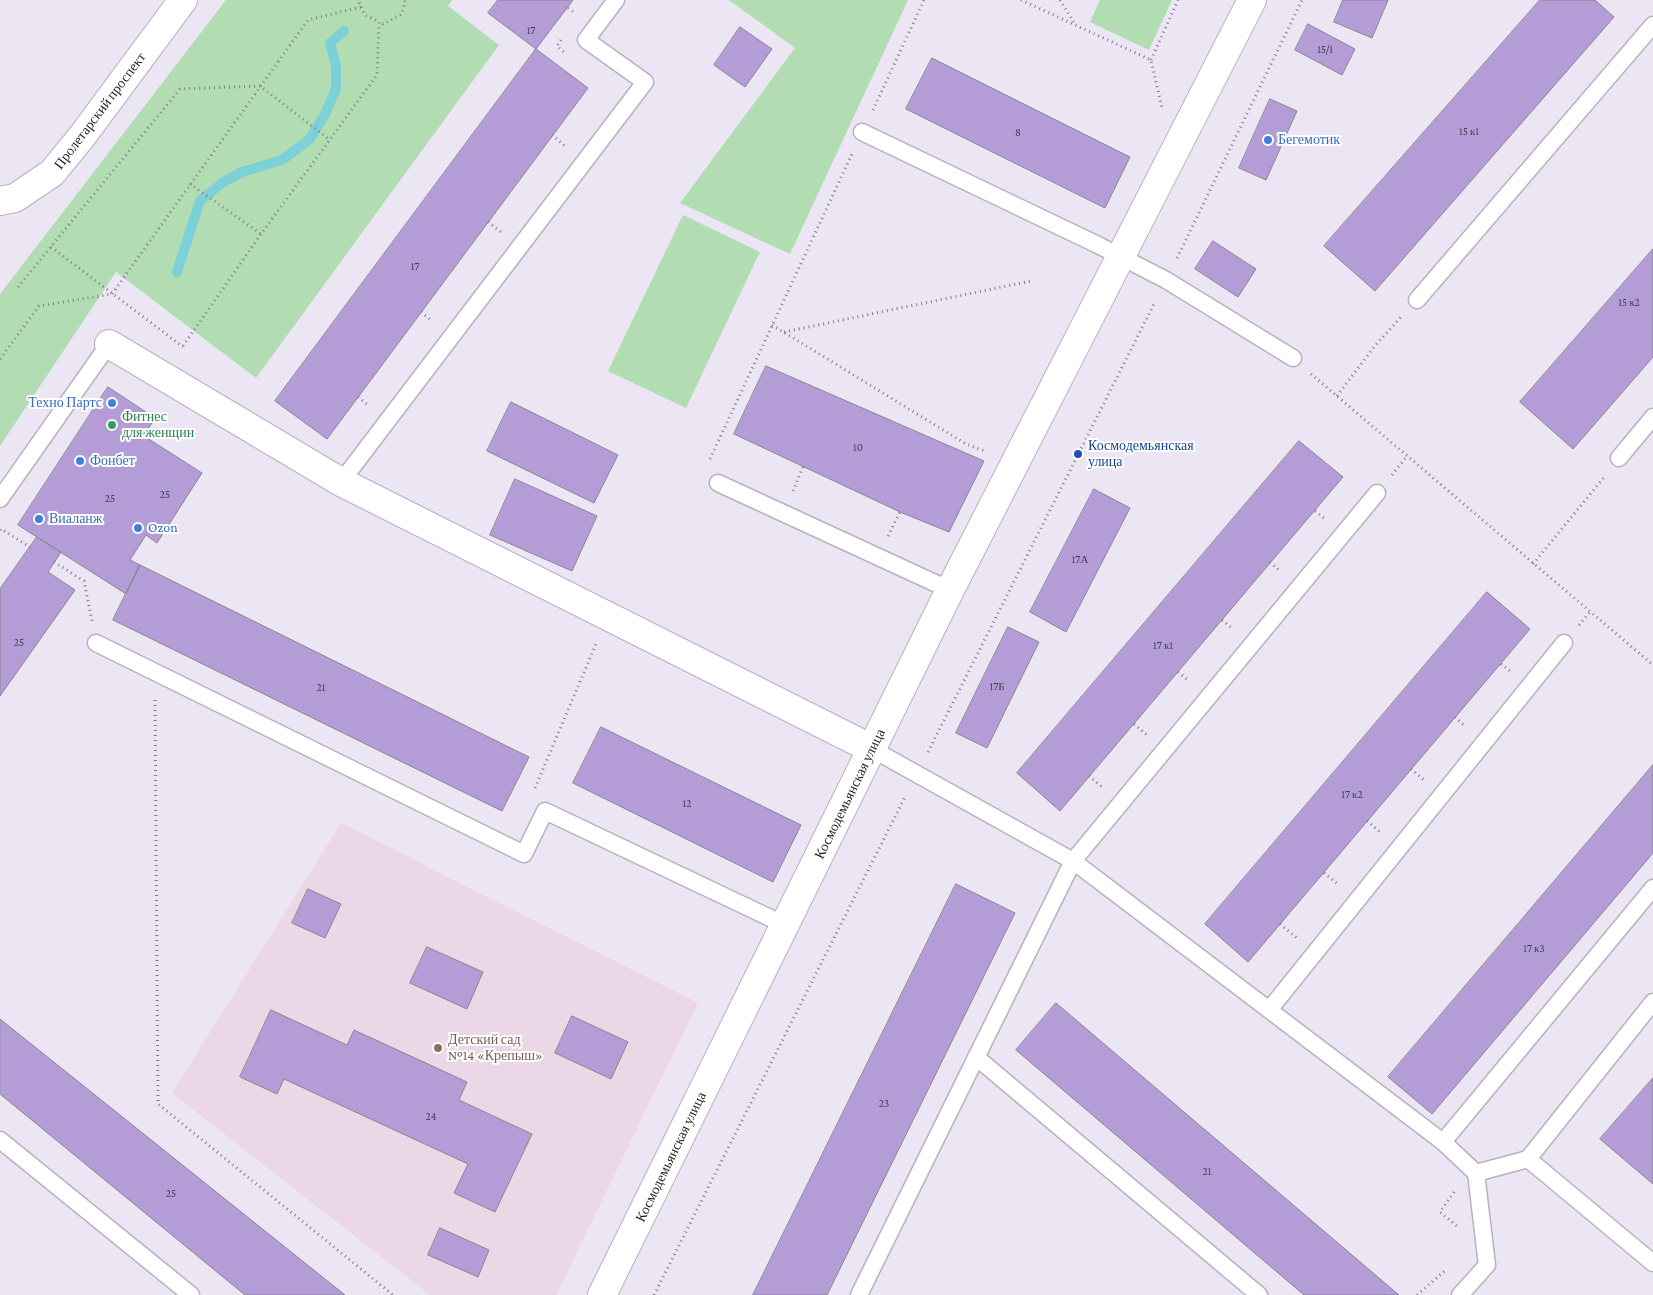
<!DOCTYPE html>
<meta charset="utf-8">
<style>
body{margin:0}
canvas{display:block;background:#ebe5f4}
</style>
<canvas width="1653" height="1295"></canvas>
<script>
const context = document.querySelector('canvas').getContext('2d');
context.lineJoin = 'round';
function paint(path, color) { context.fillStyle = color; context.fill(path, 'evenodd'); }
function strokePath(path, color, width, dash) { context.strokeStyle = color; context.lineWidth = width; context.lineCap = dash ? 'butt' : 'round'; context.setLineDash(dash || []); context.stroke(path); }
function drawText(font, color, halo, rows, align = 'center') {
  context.font = font + ' "Crimson Pro",serif'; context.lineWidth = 4; context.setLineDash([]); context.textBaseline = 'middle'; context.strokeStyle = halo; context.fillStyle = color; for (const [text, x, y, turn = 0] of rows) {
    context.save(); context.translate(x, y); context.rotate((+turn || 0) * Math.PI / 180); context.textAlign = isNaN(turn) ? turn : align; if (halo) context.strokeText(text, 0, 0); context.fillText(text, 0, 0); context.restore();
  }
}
paint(new Path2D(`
 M341 823 698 1003 556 1295H430L172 1093Z`), '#ecd7e6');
paint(new Path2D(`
 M226 0H452L448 6 499 45 256 378 116 272 0 446V294Z
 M729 0H908L790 254 680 203 795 48Z
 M1100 0H1172L1149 50 1090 22Z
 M683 215 760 252 686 408 608 371Z`), '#b2ddb3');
strokePath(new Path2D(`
 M177 272 200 201 222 183 242 172 282 160 310 139 325 114 336 89V66L330 43 344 31`), '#7cd1d8', 10);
const building = new Path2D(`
 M498 0H573L536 49 488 13Z
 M1343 0H1388L1372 38 1334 22Z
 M1540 0H1595L1614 17 1375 291 1324 246Z
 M1308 24 1355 49 1342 75 1295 50Z
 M740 27 772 49 745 87 714 65Z
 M536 49 588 88 327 439 275 401Z
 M932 58 1130 157 1105 208 906 109Z
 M1270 99 1297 111 1266 180 1239 168Z
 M1213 241 1256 269 1238 297 1195 269Z
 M1653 249V357L1573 449 1520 402Z
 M766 366 984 461 949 532 900 512 734 434Z
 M108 387 155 418 144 436 202 473 157 543 146 535 130 560 140 565 126 594 18 525Z
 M511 402 618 455 594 503 487 451Z
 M1299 441 1343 477 1060 811 1017 773Z
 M515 479 597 516 572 571 490 535Z
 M1094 489 1130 508 1066 632 1030 612Z
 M37 537 61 552 48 572 75 590 0 696V589Z
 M140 565 529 757 502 811 113 620Z
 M1487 592 1530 629 1248 962 1205 924Z
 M1008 627 1039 642 987 748 956 733Z
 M601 727 801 825 773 882 573 783Z
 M1653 765V853L1432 1114 1388 1077Z
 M956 884 1015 913 827 1295H753Z
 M308 889 341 904 325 938 292 923Z
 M427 947 483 972 467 1009 410 983Z
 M1056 1003 1399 1295H1304L1016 1050Z
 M271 1010 347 1045 354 1030 467 1082 459 1100 532 1134 495 1212 454 1193 468 1164 284 1079 277 1094 240 1077Z
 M572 1016 628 1042 611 1079 555 1053Z
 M0 1019 345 1295H245L0 1094Z
 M1653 1078V1184L1600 1139Z
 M440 1228 489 1250 478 1277 428 1255Z`);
paint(building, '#b49dd6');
strokePath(building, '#8a8593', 1);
const lane = new Path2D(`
 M862 132 1098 245 1166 280 1293 358
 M1417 300 1653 25
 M1619 458 1653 417
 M341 482 645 82 586 40 616 0
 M718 483 950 590
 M0 499 109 344
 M96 643 524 854 545 811 785 925
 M872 749 1073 861 1443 1142 1476 1173 1487 1265 1460 1295
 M1269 1010 1564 643
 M976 1057 1259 1295
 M0 1140 191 1295
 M1443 1142 1653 888
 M1528 1159 1653 1263
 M1476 1173 1528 1159 1653 1002
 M859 1295 1073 861 1377 493`);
const street = new Path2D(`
 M0 201 15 198 52 173 83 135 183 0
 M109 344 341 482 872 749`);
const secondary = new Path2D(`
 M602 1295 950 590 1252 0`);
strokePath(lane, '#b7b2c0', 19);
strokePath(street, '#b7b2c0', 30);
strokePath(secondary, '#b7b2c0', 30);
strokePath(new Path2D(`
 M1021 0 1151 60 1162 108
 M1060 0 1075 24
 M361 7 365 15 379 22
 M568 8 575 13
 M561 40 557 46 564 52
 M1151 60 1178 0
 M873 110 924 0
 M552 135 565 146
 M190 184 261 234
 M488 222 501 232
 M51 247 183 347
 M1177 258 1302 0
 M18 287 180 89 260 86 330 140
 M421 312 432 321
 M772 325 966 444 987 452
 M784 332 1031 281
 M183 346 261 234 377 75 379 22 383 24 402 14 405 0
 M0 359 39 306 112 294 308 20 361 7 358 0
 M1311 374 1653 665
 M1337 396 1374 347 1401 317
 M358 397 369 406
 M710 459 852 154
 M1392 475 1407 456
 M793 491 803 467
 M1315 511 1324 518
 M0 530 1 529 30 547
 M888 536 900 512
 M54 562 84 581 92 621
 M1270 562 1281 572
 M1533 564 1605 476
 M1222 620 1233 629
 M1579 625 1590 612
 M1501 664 1510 671
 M1178 672 1189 681
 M155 700 158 1104 393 1295
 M1455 717 1466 727
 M1134 724 1147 735
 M928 752 1155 302
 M1411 769 1424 780
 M1089 776 1102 787
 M535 788 596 644
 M1367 821 1380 832
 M1324 873 1339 885
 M1280 924 1297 938
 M1454 1192 1440 1212 1457 1226
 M654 1295 906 795
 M1417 1295 1447 1269`), '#817d87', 3, [1, 4]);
strokePath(lane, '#fff', 16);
strokePath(street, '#fff', 28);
strokePath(secondary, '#fff', 28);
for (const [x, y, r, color] of [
 [1268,140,5,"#3f7fe0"],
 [112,403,5,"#3f7fe0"],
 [112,425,5,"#2e9e5b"],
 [1078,454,5,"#1a4fb4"],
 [80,461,5,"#3f7fe0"],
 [39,519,5,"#3f7fe0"],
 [138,528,5,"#3f7fe0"],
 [438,1048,5,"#8d6e63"]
]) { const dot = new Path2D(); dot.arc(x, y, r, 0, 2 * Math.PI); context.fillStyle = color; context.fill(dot); strokePath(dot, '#fff', 2); }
drawText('11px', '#463e50', null, [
 ["17",531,31],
 ["15/1",1325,50],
 ["15 к1",1469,132],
 ["8",1018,133],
 ["17",415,267],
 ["15 к2",1629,303],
 ["10",858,448],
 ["25",165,495],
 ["25",110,499],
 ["17А",1080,560],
 ["25",19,643],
 ["17 к1",1163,646],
 ["17Б",997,687],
 ["21",321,688],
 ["17 к2",1352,795],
 ["12",687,804],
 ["17 к3",1534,949],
 ["23",884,1104],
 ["24",431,1117],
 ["21",1207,1172],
 ["25",171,1194]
]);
drawText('14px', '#211f24', '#fff', [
 ["Пролетарский проспект",100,111,-53],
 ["Космодемьянская улица",850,794,-64],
 ["Космодемьянская улица",671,1157,-64]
]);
drawText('14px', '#366cbe', '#fff', [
 ["Бегемотик",1278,140],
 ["Техно Партс",102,403,"right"],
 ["Фонбет",90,461],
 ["Виаланж",49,519],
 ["Ozon",148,528]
], 'left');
drawText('14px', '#27864d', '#fff', [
 ["Фитнес",122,417],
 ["для женщин",122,433]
], 'left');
drawText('14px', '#164399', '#fff', [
 ["Космодемьянская",1088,446],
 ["улица",1088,462]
], 'left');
drawText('14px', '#785e54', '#fff', [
 ["Детский сад",448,1040],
 ["№14 «Крепыш»",448,1056]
], 'left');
</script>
